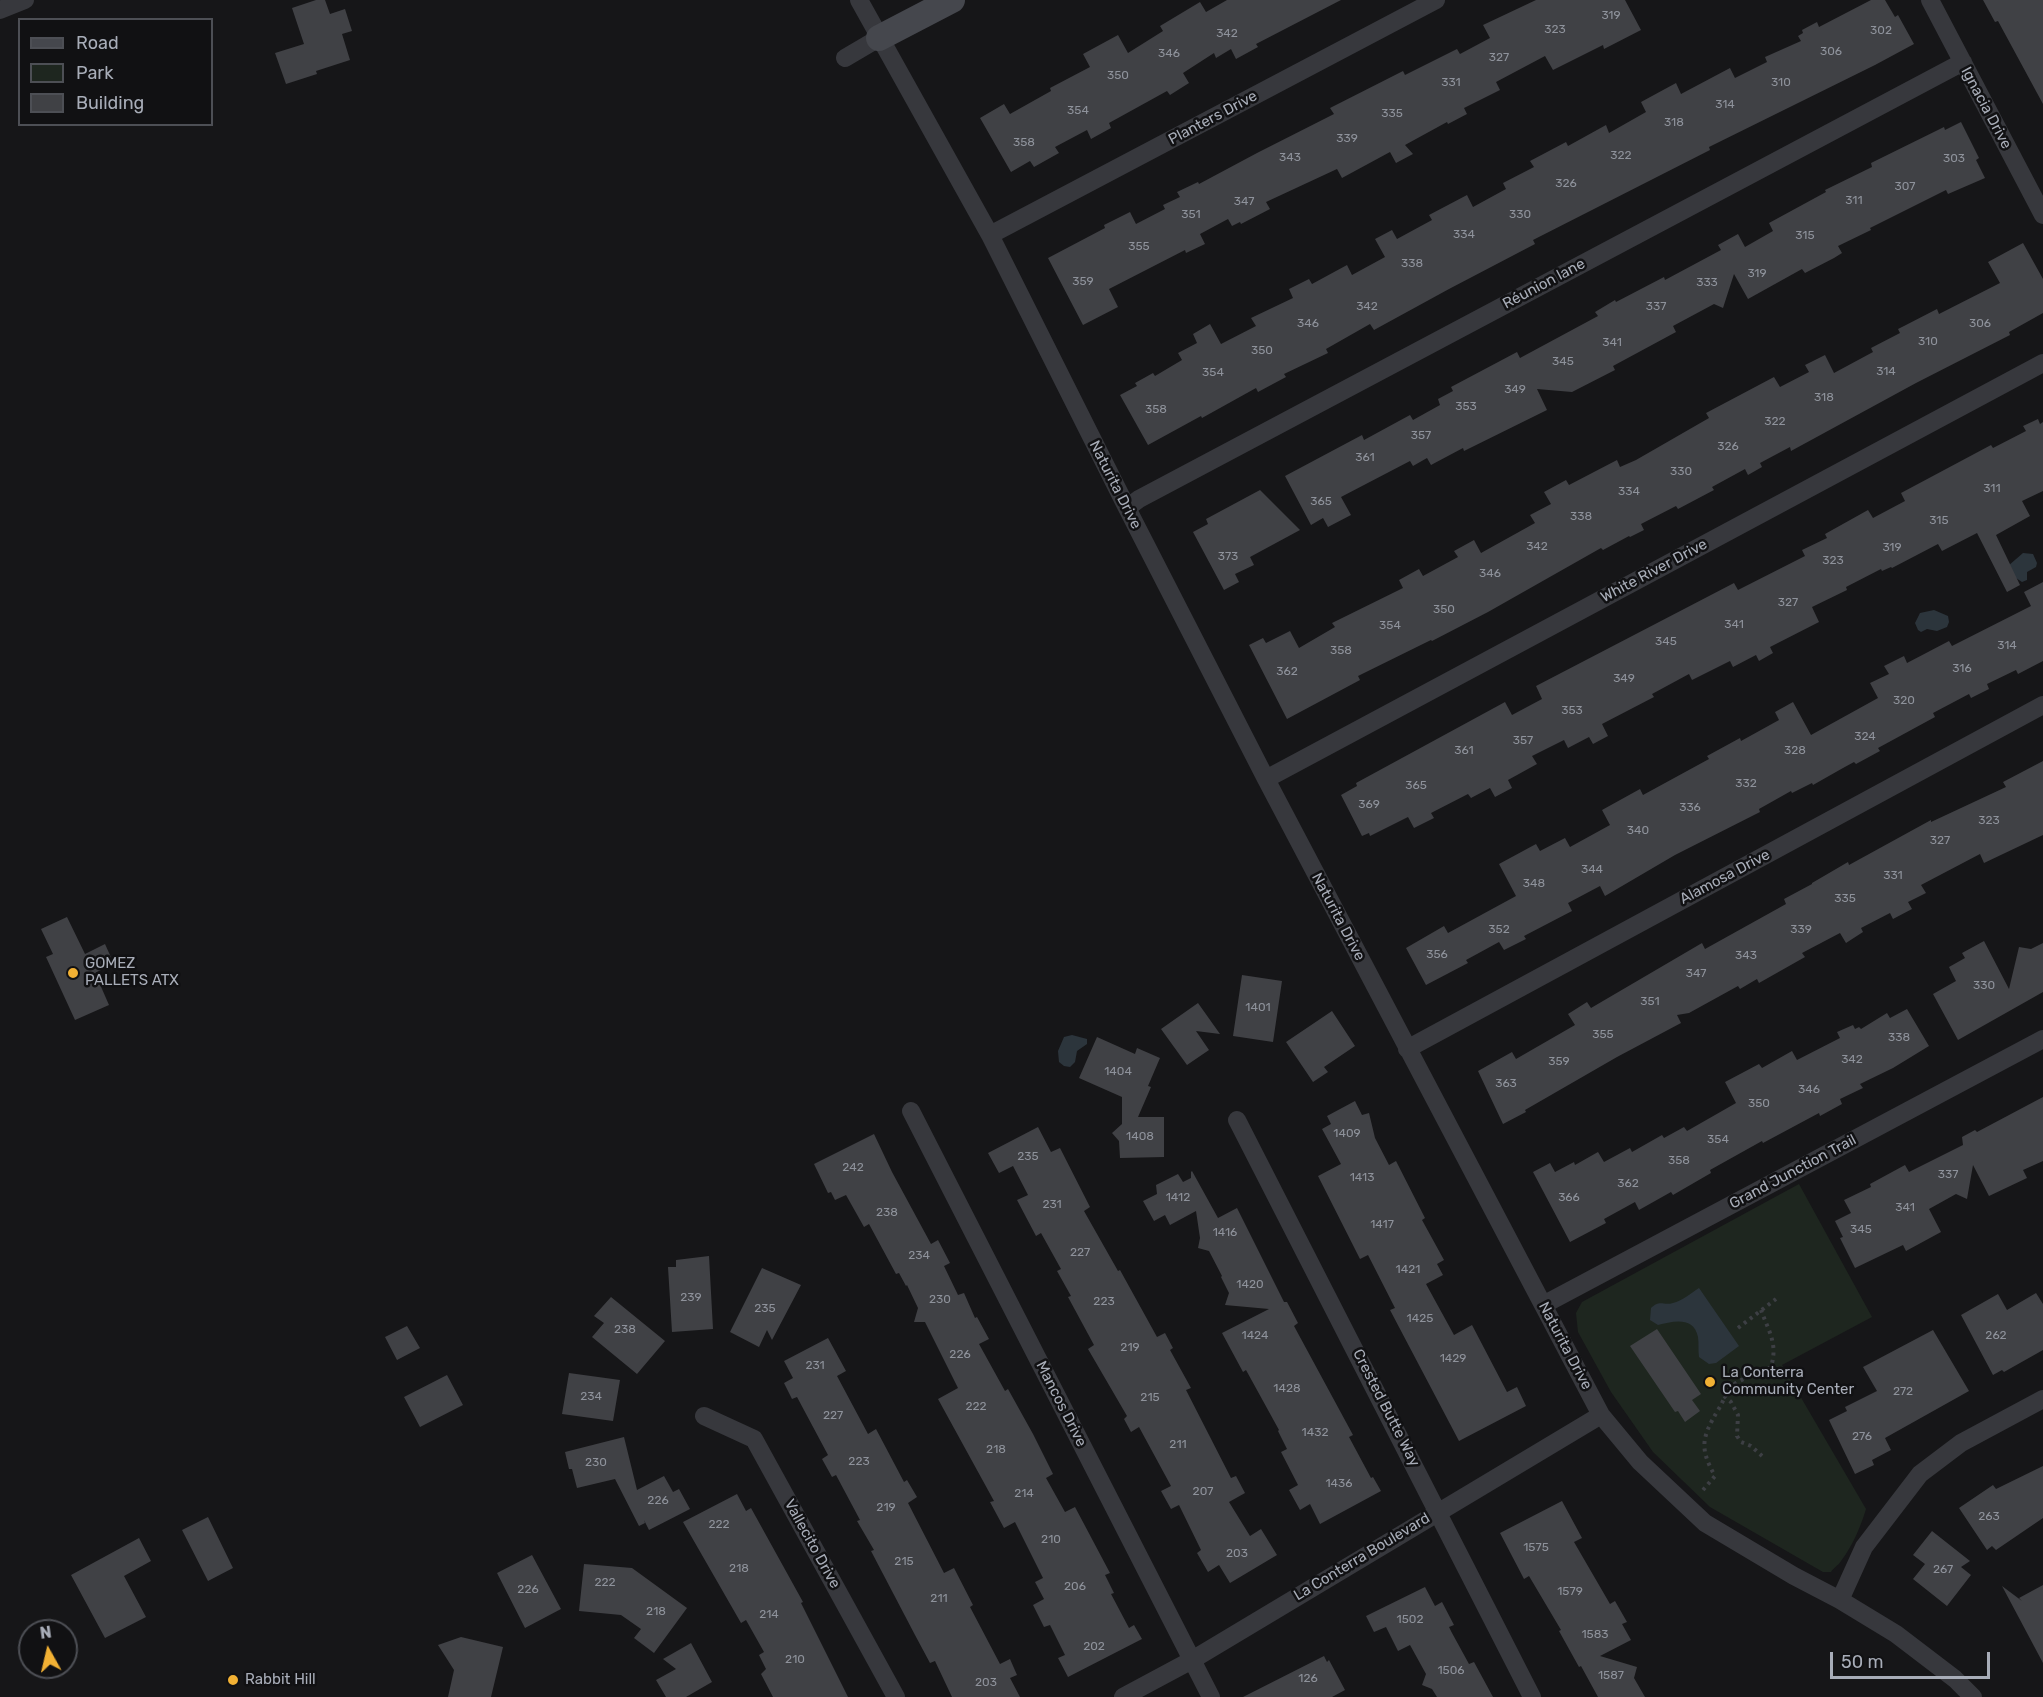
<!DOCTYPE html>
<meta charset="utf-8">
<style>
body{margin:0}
#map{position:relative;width:2043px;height:1697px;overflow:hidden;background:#161618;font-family:Rubik,sans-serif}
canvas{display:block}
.legend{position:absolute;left:18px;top:18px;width:195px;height:108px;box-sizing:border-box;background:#111113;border:2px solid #4d4f55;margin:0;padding:8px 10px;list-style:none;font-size:18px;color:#a8adb8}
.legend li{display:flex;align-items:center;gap:12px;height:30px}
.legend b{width:30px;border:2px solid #4d4f55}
.north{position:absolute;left:18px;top:1619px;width:60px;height:60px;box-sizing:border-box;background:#111113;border:2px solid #4d4f55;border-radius:50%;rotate:352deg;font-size:16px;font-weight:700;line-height:24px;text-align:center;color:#a8adb8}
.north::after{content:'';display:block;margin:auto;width:21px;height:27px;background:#f2b134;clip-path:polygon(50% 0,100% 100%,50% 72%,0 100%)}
.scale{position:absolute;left:1830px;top:1652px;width:160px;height:27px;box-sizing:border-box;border:3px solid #a8adb8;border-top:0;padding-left:8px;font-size:18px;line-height:21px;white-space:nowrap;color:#a8adb8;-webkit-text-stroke:4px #111113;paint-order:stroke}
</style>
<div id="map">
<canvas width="2043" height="1697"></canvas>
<ul class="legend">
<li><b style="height:8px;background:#45474d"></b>Road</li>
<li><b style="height:16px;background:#1e261f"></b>Park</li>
<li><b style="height:16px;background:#404145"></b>Building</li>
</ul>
<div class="north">N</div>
<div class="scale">50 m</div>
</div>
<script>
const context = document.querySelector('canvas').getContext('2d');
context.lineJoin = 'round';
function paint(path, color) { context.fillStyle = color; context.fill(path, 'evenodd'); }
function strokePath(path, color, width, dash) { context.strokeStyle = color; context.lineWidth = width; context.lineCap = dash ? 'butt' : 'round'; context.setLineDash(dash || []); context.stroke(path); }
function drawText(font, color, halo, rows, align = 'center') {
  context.font = font + ' Rubik,sans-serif'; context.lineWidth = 5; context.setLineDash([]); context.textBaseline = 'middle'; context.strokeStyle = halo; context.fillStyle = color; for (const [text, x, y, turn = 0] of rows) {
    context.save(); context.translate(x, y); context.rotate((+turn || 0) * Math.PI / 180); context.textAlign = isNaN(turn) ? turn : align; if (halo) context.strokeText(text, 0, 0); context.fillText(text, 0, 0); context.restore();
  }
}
paint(new Path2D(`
 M1799 1184 1872 1317 1782 1365 1866 1509C1861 1526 1852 1547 1841 1561 1838 1566 1834 1567 1831 1572H1823L1710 1507 1653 1452 1611 1392 1578 1332 1576 1313 1582 1302Z`), '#1e261f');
paint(new Path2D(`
 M2023 553 2033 554 2037 563 2036 567 2027 572V580L2022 582 2013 576 2008 566Z
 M1934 610 1948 616 1949 622 1947 627 1937 631 1927 629 1921 632 1918 630 1915 623 1920 613Z
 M1072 1035 1087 1039V1044L1077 1051 1075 1062 1070 1067 1064 1066 1059 1062 1058 1051 1064 1037Z
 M1699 1288 1739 1346 1716 1363 1709 1364 1699 1357C1698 1350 1699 1344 1698 1337 1694 1316 1673 1321 1658 1325L1650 1320 1651 1308C1660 1299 1663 1306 1673 1303 1682 1301 1691 1293 1699 1288Z`), '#2c353c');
paint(new Path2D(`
 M316 0H325L330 14 345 9 352 31 342 34 350 60 316 71 317 74 286 84 275 53 304 44 292 8Z
 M1227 0H1341L1256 44 1258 47 1236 59 1231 49 1216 58 1214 53 1183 73 1189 83 1170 95 1167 91 1109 123 1111 128 1091 139 1087 130 1055 147 1059 153 1034 167 1030 161 1011 172 980 118 1004 104 1010 114 1051 91 1050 88 1090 67 1083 54 1118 35 1128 53 1163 31 1160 26 1200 2 1206 12Z
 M1536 0H1625L1641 30 1604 49 1603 45 1553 70 1545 56 1496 82 1500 90 1464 108 1467 114 1448 124 1447 122 1405 145 1413 154 1396 163 1390 152 1342 178 1337 169 1266 202 1270 209 1241 224 1240 222 1232 226 1228 219 1200 234 1205 244 1186 253 1185 250 1109 289 1118 307 1083 325 1048 258 1105 228 1104 225 1130 212 1136 224 1165 209 1163 205 1180 197 1177 192 1198 182 1199 184 1257 153 1334 114 1330 108 1403 71 1405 75 1457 49 1460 54 1490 38 1483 25Z
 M1871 0H1885L1895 17 1898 15 1914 44 1875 65 1709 147 1710 150 1533 240 1535 244 1449 289 1374 330 1370 324 1326 349 1328 353 1284 374 1286 377 1258 392 1256 388 1202 418 1201 416 1148 445 1120 395 1137 386 1135 383 1153 373 1155 376 1182 360 1178 353 1197 343 1193 334 1210 324 1221 344 1256 326 1251 318 1293 298 1289 289 1309 279 1312 284 1347 265 1352 275 1385 257 1375 239 1392 230 1397 239 1432 220 1429 215 1467 195 1473 207 1506 189 1503 183 1534 167 1530 161 1566 142 1568 146 1606 125 1609 133 1646 112 1641 102 1676 83 1681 94 1730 68 1735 78 1767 62 1765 57 1801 41 1798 36 1803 33 1802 30 1817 22 1819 27Z
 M1983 0H2043V104L1998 21 1995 22Z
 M1961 122 1979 158 1976 160 1985 178 1948 194 1946 190 1870 228 1871 230 1838 246 1842 253 1834 258 1805 273 1802 269 1748 299 1734 274 1723 308 1714 304 1673 326 1676 332 1613 366 1615 370 1572 392 1537 389 1547 410 1464 451 1463 448 1431 465 1427 458 1413 466 1410 461 1341 497 1351 515 1328 527 1323 518 1311 525 1285 476 1362 435 1364 440 1410 415 1413 420 1440 405 1438 399 1453 391 1451 387 1517 352 1520 358 1598 316 1595 312 1615 300 1616 302 1664 277 1665 280 1721 250 1718 245 1738 234 1745 247 1773 231 1769 223 1826 192 1825 190 1872 167 1871 163 1944 127 1945 130Z
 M2023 243 2043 279V313L2009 332 2010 335 1916 383 1791 451 1790 447 1760 463 1762 467 1748 475 1745 469 1712 487 1714 490 1678 509 1676 506 1641 524 1644 530 1630 537 1629 536 1603 550 1601 548 1488 612 1432 641 1431 640 1358 676 1360 680 1287 719 1249 645 1263 638 1266 643 1290 631 1299 648 1335 627 1332 623 1403 588 1399 580 1419 569 1423 576 1458 557 1454 551 1474 540 1481 553 1535 523 1530 515 1551 504 1544 492 1566 480 1569 485 1617 460 1620 467 1636 460 1709 418 1706 413 1774 377 1780 387 1809 372 1805 365 1825 355 1834 373 1873 352 1871 348 1900 333 1898 329 1904 326 1937 309 1939 314 2000 283 1988 262Z
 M2038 419 2040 424 2043 422V491L2022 501 2030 516 1996 535 2020 585 2007 592 1977 533 1942 551 1938 544 1892 568 1891 567 1882 571 1881 569 1846 587 1847 590 1812 607 1819 622 1770 647 1773 653 1759 661 1756 655 1733 667 1730 661 1692 680 1689 674 1652 694 1654 697 1602 724 1608 736 1593 744 1589 737 1568 748 1564 740 1532 756 1537 764 1508 780 1512 788 1495 797 1490 788 1471 798 1468 794 1431 813 1434 818 1414 828 1408 817 1370 836 1369 833 1362 836 1341 795 1357 786 1356 783 1505 702 1512 715 1542 699 1536 686 1734 583 1738 590 1805 556 1802 550 1827 538 1825 534 1868 510 1873 518 1905 501 1901 493 1991 445 1993 448 2026 431 2023 426Z
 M1260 490 1300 530 1250 557 1254 565 1235 574 1239 582 1224 590 1193 532 1208 524 1206 519Z
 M2043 582V661L2018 674 2016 670 1987 684 1989 689 1971 698 1969 694 1933 713 1935 717 1878 748 1880 751 1856 764 1854 762 1843 768 1813 785 1812 783 1792 793 1791 791 1759 809 1760 812 1675 855 1605 896 1600 886 1568 903 1572 911 1524 936 1526 939 1504 950 1499 942 1466 960 1468 963 1426 985 1406 948 1444 926 1448 933 1516 896 1499 864 1536 844 1540 851 1565 838 1570 847 1610 825 1602 810 1640 789 1643 795 1709 759 1707 756 1740 738 1741 741 1779 720 1775 712 1793 702 1811 735 1878 698 1870 683 1889 674 1884 666 1904 656 1907 663 1949 641 1952 646 2031 606 2024 592Z
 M2043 761V835L1984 863 1980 854 1921 885 1926 893 1908 902 1912 909 1893 919 1890 913 1861 928 1863 932 1846 943 1840 933 1802 953 1805 957 1759 983 1757 979 1740 989 1738 986 1689 1013 1677 1015 1681 1023 1617 1057 1525 1110 1526 1112 1503 1124 1478 1071 1512 1052 1516 1059 1575 1025 1568 1014 1587 1002 1591 1008 1702 943 1705 949 1786 904 1784 899 1812 884V883L1848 862 1849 865 1931 820V822L2006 787 2003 782Z
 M67 917 85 954 105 944 114 964 95 973 109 1005 75 1020 46 957 53 954 41 929Z
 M1984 941 2009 989 2019 947 2031 949 2043 943V992L1958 1040 1933 994 1956 981 1949 967 1965 958 1962 953Z
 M1242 975 1282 981 1273 1042 1233 1036Z
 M1198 1003 1220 1034 1196 1031 1209 1050 1187 1065 1161 1029Z
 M1907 1009 1929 1046 1893 1068 1860 1084 1863 1088 1840 1099 1842 1104 1820 1116 1819 1113 1763 1143 1762 1141 1710 1170 1711 1173 1673 1195 1671 1192 1639 1210 1635 1202 1604 1219 1606 1223 1570 1242 1533 1172 1550 1163 1555 1172 1574 1162 1575 1165 1598 1152 1604 1162 1630 1148 1632 1152 1662 1135 1664 1138 1684 1127 1687 1131 1736 1103 1725 1082 1759 1064 1762 1068 1792 1051 1797 1060 1840 1038 1837 1032 1853 1025 1855 1029 1859 1027 1861 1029 1887 1013 1890 1018Z
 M1332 1011 1355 1046 1324 1067 1328 1072 1313 1082 1286 1042Z
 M1097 1037 1135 1054 1137 1048 1160 1058 1148 1086 1151 1087 1138 1117H1164V1157L1120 1158 1119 1141 1112 1133 1122 1124V1097L1079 1078Z
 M2043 1097V1161L2023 1170 2027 1178 1989 1196 1973 1165 1967 1199 1956 1194 1929 1209 1941 1232 1906 1251 1903 1245 1855 1268 1840 1238 1843 1237 1835 1221 1851 1213 1844 1200 1871 1187 1870 1184 1905 1165 1909 1172 1963 1145 1962 1137 1975 1130 1977 1132Z
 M1355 1101 1362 1115 1369 1113 1375 1138 1389 1165 1396 1161 1425 1218 1422 1220 1444 1260 1437 1264 1443 1275 1426 1284 1454 1335 1472 1325 1507 1392 1517 1387 1526 1406 1459 1441 1390 1310 1395 1308 1368 1255 1360 1259 1318 1176 1341 1164 1322 1129 1331 1124 1327 1116Z
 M1038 1127 1051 1152 1060 1148 1090 1207 1084 1211 1118 1271 1120 1270 1157 1337 1165 1333 1173 1348 1170 1350 1191 1388 1186 1390 1231 1478 1236 1476 1245 1493 1229 1502 1250 1536 1261 1529 1277 1555 1230 1583 1219 1565 1208 1572 1197 1553 1201 1550 1179 1505 1171 1509 1161 1491 1171 1486 1139 1427 1131 1432 1124 1419 1127 1416 1088 1349 1094 1345 1068 1297 1071 1296 1057 1271 1061 1269 1041 1233 1036 1236 1017 1200 1028 1195 1013 1166 999 1173 988 1153Z
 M874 1134 892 1172 931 1244 938 1240 950 1263 944 1266 958 1295 964 1293 975 1318 977 1317 989 1339 979 1344 1005 1391 1008 1389 1033 1434 1053 1474 1046 1478 1065 1512 1075 1507 1110 1573 1105 1575 1114 1593 1111 1594 1129 1628 1134 1625 1142 1639 1068 1677 1058 1658 1065 1655 1050 1625 1044 1627 1033 1605 1044 1599 1035 1582 1043 1578 1015 1522 1004 1528 990 1502 994 1501 938 1399 958 1388 925 1322H914L918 1308 907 1285 906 1286 899 1273 896 1274 869 1224 864 1227 846 1195 835 1200 831 1192 828 1193 814 1164Z
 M1192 1171 1218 1218 1237 1208 1284 1302H1287L1298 1323 1294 1326 1353 1435 1349 1437 1371 1478 1373 1477 1381 1491 1320 1524 1310 1504 1300 1510 1289 1490 1298 1485 1281 1452 1287 1449 1278 1431 1279 1430 1246 1370 1243 1372 1222 1333 1269 1309 1225 1305 1229 1293 1221 1277 1222 1276 1209 1251 1198 1248 1200 1238 1196 1211 1170 1225 1165 1215 1154 1221 1143 1201 1157 1194 1156 1185 1178 1174 1183 1182 1191 1178V1172Z
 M709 1256 713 1329 672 1332 668 1267H676V1260Z
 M762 1268 801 1285 772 1340 767 1330 759 1347 730 1332Z
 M2036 1293 2043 1304V1350L2004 1372 2002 1370 1993 1375 1961 1315 1998 1294 2007 1310Z
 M611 1297 665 1341 637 1374 592 1337 604 1323 594 1316Z
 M407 1326 420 1348 397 1360 385 1337Z
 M1657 1329 1701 1394 1692 1400 1700 1411 1685 1422 1678 1411 1675 1412 1630 1346Z
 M1933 1330 1969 1391 1885 1438 1891 1450 1872 1460 1874 1465 1855 1474 1829 1420 1847 1411 1845 1407 1877 1391 1863 1367Z
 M828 1338 846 1371 837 1376 868 1434 876 1429 904 1482 907 1480 917 1497 908 1503 944 1573 954 1568 973 1605 970 1607 1000 1664 1010 1659 1017 1675 1010 1678 1020 1697H952L935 1661 930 1663 915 1635 871 1551 874 1550 857 1521 860 1520 836 1475 832 1477 822 1459 828 1455 797 1397 792 1399 784 1383 793 1378 784 1361Z
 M569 1373 620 1380 613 1421 562 1414Z
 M447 1375 463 1405 420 1427 404 1397Z
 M624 1437 637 1490 664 1476 673 1492 679 1489 690 1509 649 1530 644 1520 645 1523 639 1526 615 1479 577 1488 572 1469H569L565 1452Z
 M2043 1466V1518L1996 1550 1992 1546 1987 1550 1959 1508 1993 1485 1996 1489Z
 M737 1494 746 1511 751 1508 803 1602 801 1603 848 1697H773L761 1674 766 1669 759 1655 764 1652 746 1620 741 1623 683 1522Z
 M1562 1501 1582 1538 1574 1542 1610 1604 1615 1601 1627 1622 1622 1624 1631 1640 1600 1656 1637 1667 1634 1678 1645 1697H1598L1581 1666 1579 1667 1559 1631 1561 1630 1529 1576 1524 1579 1500 1533Z
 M208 1517 233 1568 208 1581 182 1530Z
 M1932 1531 1970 1561 1961 1567 1971 1575 1947 1606 1913 1579 1925 1564 1913 1555Z
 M139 1538 151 1561 124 1576 146 1617 105 1638 71 1575Z
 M532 1555 561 1609 525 1628 497 1573Z
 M584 1564 632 1568 687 1608 654 1653 634 1638 641 1629 621 1615 579 1611Z
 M2043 1585V1663L2002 1586 2022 1601 2019 1598Z
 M1425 1587 1435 1606 1442 1602 1454 1625 1449 1627 1452 1633 1469 1664 1474 1662 1493 1697H1437L1432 1689 1422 1685 1426 1674 1410 1645 1398 1651 1386 1627 1374 1632 1366 1616Z
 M461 1637 503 1647 491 1697H448L454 1670 438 1645Z
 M691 1643 712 1682 686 1697H666L656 1680 676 1669 663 1659Z
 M1324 1656 1327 1662 1329 1660 1345 1690 1332 1697H1243Z`), '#404145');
strokePath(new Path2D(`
 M1738 1328 1776 1299
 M1724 1396 1731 1402 1738 1415 1737 1436 1741 1442 1751 1446 1762 1456
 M1703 1490 1715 1476C1699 1448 1702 1437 1718 1410 1724 1401 1726 1390 1736 1383 1747 1376 1760 1374 1771 1367 1778 1344 1769 1332 1761 1310`), '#3d3f44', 4, [3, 4.5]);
strokePath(new Path2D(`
 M859 0 990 235 1127 508 1266 779 1601 1415 1640 1462 1705 1523 1794 1576 1840 1600 1896 1634 1955 1679 1973 1697
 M1930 0 2043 215
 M0 10 25 0
 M845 58 879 38
 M990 235 1436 0
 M1127 508 1139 499 1963 62
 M1266 779 2043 363
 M1407 1049 2043 705
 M911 1111 1211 1697
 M1237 1120 1532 1697
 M1543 1305 2043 1039
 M704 1416 754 1439 896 1697
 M1840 1600 1864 1547 1920 1474 1961 1443 2043 1399
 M1123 1697 1192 1660 1601 1415`), '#37383d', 18);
strokePath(new Path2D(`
 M879 38 952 0`), '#45474d', 26);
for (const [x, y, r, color] of [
 [73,973,6,"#f2b134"],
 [1710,1382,6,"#f2b134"],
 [233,1680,6,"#f2b134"]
]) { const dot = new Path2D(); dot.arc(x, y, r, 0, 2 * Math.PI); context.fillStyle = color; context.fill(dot); strokePath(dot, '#111113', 2); }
drawText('12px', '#8e929b', null, [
 ["319",1611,16],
 ["323",1555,30],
 ["302",1881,31],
 ["342",1227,34],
 ["306",1831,52],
 ["346",1169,54],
 ["327",1499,58],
 ["350",1118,76],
 ["331",1451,83],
 ["310",1781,83],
 ["314",1725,105],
 ["354",1078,111],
 ["335",1392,114],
 ["318",1674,123],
 ["339",1347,139],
 ["358",1024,143],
 ["322",1621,156],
 ["343",1290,158],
 ["303",1954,159],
 ["326",1566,184],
 ["307",1905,187],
 ["311",1854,201],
 ["347",1244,202],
 ["351",1191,215],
 ["330",1520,215],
 ["334",1464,235],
 ["315",1805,236],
 ["355",1139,247],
 ["338",1412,264],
 ["319",1757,274],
 ["359",1083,282],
 ["333",1707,283],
 ["342",1367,307],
 ["337",1656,307],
 ["346",1308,324],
 ["306",1980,324],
 ["310",1928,342],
 ["341",1612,343],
 ["350",1262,351],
 ["345",1563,362],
 ["314",1886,372],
 ["354",1213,373],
 ["349",1515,390],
 ["318",1824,398],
 ["353",1466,407],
 ["358",1156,410],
 ["322",1775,422],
 ["357",1421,436],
 ["326",1728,447],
 ["361",1365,458],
 ["330",1681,472],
 ["311",1992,489],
 ["334",1629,492],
 ["365",1321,502],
 ["338",1581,517],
 ["315",1939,521],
 ["342",1537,547],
 ["319",1892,548],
 ["373",1228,557],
 ["323",1833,561],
 ["346",1490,574],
 ["327",1788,603],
 ["350",1444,610],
 ["341",1734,625],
 ["354",1390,626],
 ["345",1666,642],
 ["314",2007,646],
 ["358",1341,651],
 ["316",1962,669],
 ["362",1287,672],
 ["349",1624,679],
 ["320",1904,701],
 ["353",1572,711],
 ["324",1865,737],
 ["357",1523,741],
 ["361",1464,751],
 ["328",1795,751],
 ["332",1746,784],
 ["365",1416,786],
 ["369",1369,805],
 ["336",1690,808],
 ["323",1989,821],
 ["340",1638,831],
 ["327",1940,841],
 ["344",1592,870],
 ["331",1893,876],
 ["348",1534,884],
 ["335",1845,899],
 ["352",1499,930],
 ["339",1801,930],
 ["356",1437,955],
 ["343",1746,956],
 ["347",1696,974],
 ["330",1984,986],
 ["351",1650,1002],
 ["1401",1258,1008],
 ["355",1603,1035],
 ["338",1899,1038],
 ["342",1852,1060],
 ["359",1559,1062],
 ["1404",1118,1072],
 ["363",1506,1084],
 ["346",1809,1090],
 ["350",1759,1104],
 ["1409",1347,1134],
 ["1408",1140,1137],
 ["354",1718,1140],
 ["235",1028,1157],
 ["358",1679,1161],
 ["242",853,1168],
 ["337",1948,1175],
 ["1413",1362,1178],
 ["362",1628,1184],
 ["1412",1178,1198],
 ["366",1569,1198],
 ["231",1052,1205],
 ["341",1905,1208],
 ["238",887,1213],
 ["1417",1382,1225],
 ["345",1861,1230],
 ["1416",1225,1233],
 ["227",1080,1253],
 ["234",919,1256],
 ["1421",1408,1270],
 ["1420",1250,1285],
 ["239",691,1298],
 ["230",940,1300],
 ["223",1104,1302],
 ["235",765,1309],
 ["1425",1420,1319],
 ["238",625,1330],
 ["1424",1255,1336],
 ["262",1996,1336],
 ["219",1130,1348],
 ["226",960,1355],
 ["1429",1453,1359],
 ["231",815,1366],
 ["1428",1287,1389],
 ["272",1903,1392],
 ["234",591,1397],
 ["215",1150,1398],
 ["222",976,1407],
 ["227",833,1416],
 ["1432",1315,1433],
 ["276",1862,1437],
 ["211",1178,1445],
 ["218",996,1450],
 ["223",859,1462],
 ["230",596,1463],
 ["1436",1339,1484],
 ["207",1203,1492],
 ["214",1024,1494],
 ["226",658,1501],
 ["219",886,1508],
 ["263",1989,1517],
 ["222",719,1525],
 ["210",1051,1540],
 ["1575",1536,1548],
 ["203",1237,1554],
 ["215",904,1562],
 ["218",739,1569],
 ["267",1943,1570],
 ["222",605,1583],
 ["206",1075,1587],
 ["226",528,1590],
 ["1579",1570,1592],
 ["211",939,1599],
 ["218",656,1612],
 ["214",769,1615],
 ["1502",1410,1620],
 ["1583",1595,1635],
 ["202",1094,1647],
 ["210",795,1660],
 ["1506",1451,1671],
 ["1587",1611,1676],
 ["126",1308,1679],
 ["203",986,1683]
]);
drawText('15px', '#a8adb8', '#111113', [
 ["Ignacia Drive",1986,108,62],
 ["Planters Drive",1213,118,-28],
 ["Réunion lane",1544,284,-28],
 ["Naturita Drive",1115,485,63],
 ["White River Drive",1654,571,-28],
 ["Alamosa Drive",1725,877,-28],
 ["Naturita Drive",1338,917,62],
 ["Grand Junction Trail",1793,1172,-28],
 ["Naturita Drive",1565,1346,62],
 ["Mancos Drive",1061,1404,63],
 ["Crested Butte Way",1386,1408,63],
 ["Vallecito Drive",812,1544,61],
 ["La Conterra Boulevard",1362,1557,-31]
]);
drawText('15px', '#a8adb8', '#111113', [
 ["GOMEZ",85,964],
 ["PALLETS ATX",85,981],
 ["La Conterra",1722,1373],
 ["Community Center",1722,1390],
 ["Rabbit Hill",245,1680]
], 'left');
</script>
